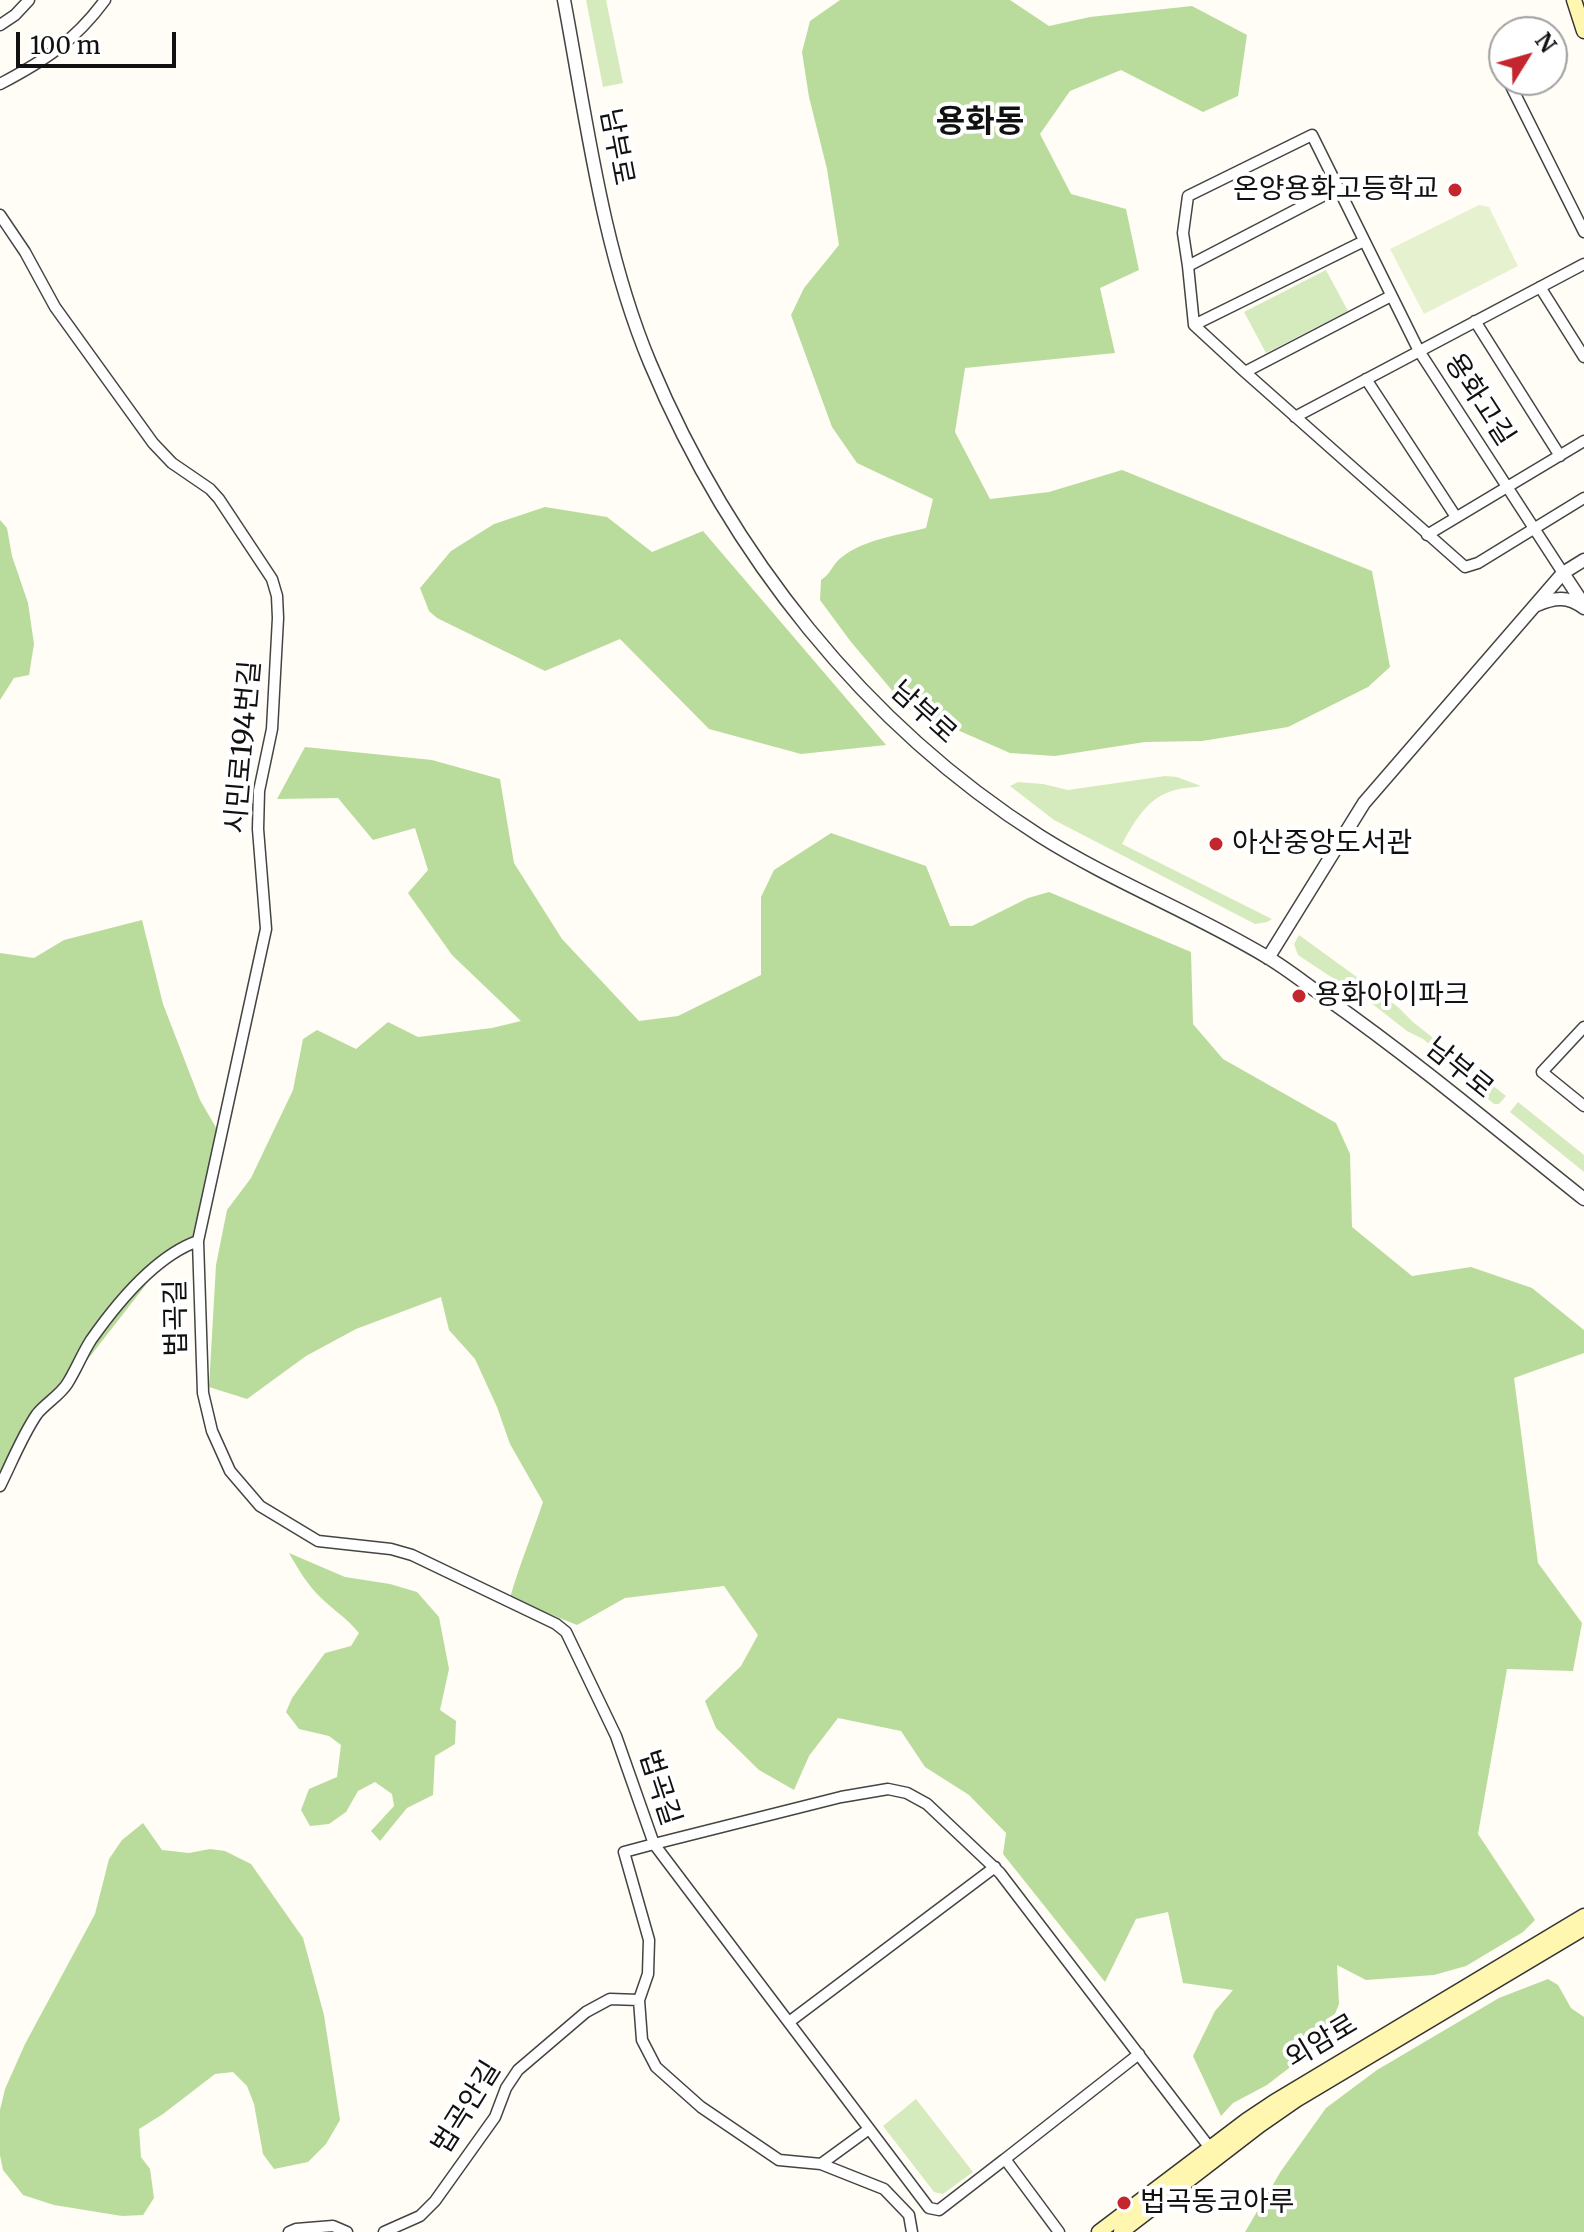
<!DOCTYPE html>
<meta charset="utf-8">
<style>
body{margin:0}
#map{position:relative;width:1584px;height:2232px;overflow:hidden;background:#fffdf5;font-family:Merriweather,serif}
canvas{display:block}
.north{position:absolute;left:1488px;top:16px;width:80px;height:80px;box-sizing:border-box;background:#fff;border:2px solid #a0a0a0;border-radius:50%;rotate:53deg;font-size:22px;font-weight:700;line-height:32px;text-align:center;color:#111}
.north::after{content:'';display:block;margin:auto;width:28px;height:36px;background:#c4262e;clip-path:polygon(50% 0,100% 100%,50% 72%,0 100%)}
.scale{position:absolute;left:16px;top:32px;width:160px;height:36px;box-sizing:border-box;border:4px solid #111;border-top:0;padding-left:10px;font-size:24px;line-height:28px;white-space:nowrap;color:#111;-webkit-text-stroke:6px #fff;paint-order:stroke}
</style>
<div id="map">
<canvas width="1584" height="2232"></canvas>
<div class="north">N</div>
<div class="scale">100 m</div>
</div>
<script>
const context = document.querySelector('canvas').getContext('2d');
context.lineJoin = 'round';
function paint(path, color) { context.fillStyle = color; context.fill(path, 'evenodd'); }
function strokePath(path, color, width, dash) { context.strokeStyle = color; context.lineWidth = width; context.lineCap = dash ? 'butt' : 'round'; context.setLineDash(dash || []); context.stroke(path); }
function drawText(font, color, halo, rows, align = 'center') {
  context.font = font + ' Merriweather,"Noto Sans KR",serif'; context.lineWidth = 8; context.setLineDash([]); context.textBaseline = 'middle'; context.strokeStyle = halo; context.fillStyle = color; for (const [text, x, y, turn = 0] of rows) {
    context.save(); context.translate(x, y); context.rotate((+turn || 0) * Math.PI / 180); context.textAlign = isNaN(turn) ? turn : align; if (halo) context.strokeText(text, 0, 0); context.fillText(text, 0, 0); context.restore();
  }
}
paint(new Path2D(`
 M586 0H606L623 83 603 87Z
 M1326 270 1348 311 1266 353 1244 312Z
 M1165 776 1177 777 1201 786C1190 788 1178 788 1169 792 1146 800 1133 824 1122 844L1272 919 1267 922 1255 924 1054 820 1010 786 1018 782 1043 784 1068 790Z
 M1299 935 1398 1007 1413 1022 1506 1096 1499 1104H1494L1475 1088 1465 1072 1423 1039 1407 1031 1375 1006 1298 955 1294 944Z
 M1518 1102 1584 1155V1172L1510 1112Z
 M916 2099 973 2172 943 2194 934 2192 883 2126Z`), '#d5ebbd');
paint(new Path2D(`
 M840 0H1010L1049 26 1090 17 1192 6 1247 35 1238 96 1203 112 1121 70 1070 91 1040 134 1071 194 1126 209 1139 270 1100 288 1115 353 965 368 955 432 990 499 1049 492 1122 470 1372 571 1390 667 1368 687 1288 727 1202 741 1145 742 1055 756 1010 753 907 708 851 642 820 600 821 580C831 574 833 563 842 557 865 539 899 535 926 528L933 499 857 463 832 427 791 315 804 288 839 245 827 169 809 97 802 52 810 21Z
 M545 507 607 517 652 552 703 531 886 745 801 754 709 729 620 639 545 671 437 618 429 611 420 588 451 551 494 524Z
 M0 520 7 528 12 556 28 603 34 644 29 675 14 678 0 700Z
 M305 747 432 760 500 779 514 863 562 939 639 1021 678 1016 761 975V897L774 870 831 833 926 866 950 926H972L1028 898 1049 892 1191 952 1193 1024 1223 1059 1336 1123 1350 1154 1352 1227 1412 1276 1471 1267 1532 1288 1584 1330V1353L1514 1378 1538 1563 1582 1623 1573 1671 1507 1669 1478 1834 1535 1920 1523 1932 1466 1966 1434 1975 1366 1980 1337 1965 1339 2004 1324 2041 1267 2085 1233 2103 1221 2116 1193 2056 1215 2011 1233 1990 1183 1983 1168 1912 1136 1919 1105 1982 1003 1854 1006 1833 969 1795 925 1767 901 1731 838 1718 809 1756 794 1790 759 1770 716 1728 705 1701 741 1666 758 1635 724 1586 625 1598 577 1625 510 1598C519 1566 532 1535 543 1502L510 1444 497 1407 475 1359 449 1330 441 1297 356 1329 306 1356 247 1399 209 1387 216 1265 227 1210 251 1178 293 1090 303 1039 317 1030 356 1049 388 1022 418 1037 492 1028 521 1021 452 955 408 893 428 870 415 828 373 840 338 798 277 799Z
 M142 920 163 1004 200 1100 218 1131 202 1234 162 1264 46 1413 22 1441 0 1478V953L34 958 64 940Z
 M289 1553 345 1577 390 1584 417 1592 439 1617 449 1669 440 1710 456 1721 455 1744 435 1756 433 1795 407 1808 380 1841 371 1831 394 1806 392 1794 375 1782 358 1791 346 1812 329 1824 310 1826 301 1810 309 1789 337 1777 341 1745 329 1736 299 1729 286 1712 292 1698 325 1653 351 1646 359 1633C346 1617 333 1610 320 1597 307 1584 298 1569 289 1553Z
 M143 1823 162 1850 189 1853 210 1849 225 1851 251 1864 303 1938 324 2015 340 2120 326 2144 308 2162 274 2169 263 2154 254 2104 247 2086 233 2072 215 2074 163 2114 139 2129 141 2157 150 2169 154 2198 143 2215 122 2216 54 2205 23 2195 3 2170 0 2155V2110L5 2089 25 2044 95 1914 109 1859 122 1840Z
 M1548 1979 1558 1985 1571 2008 1584 2017V2232H1245L1281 2171 1326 2108 1377 2070 1499 1998Z`), '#b9dc9c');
paint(new Path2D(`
 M1479 205 1489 207 1518 266 1424 314 1390 249Z`), '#e6f2cf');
const minor = new Path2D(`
 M0 25 15 15 29 0
 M1496 54 1504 71
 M1508 80 1584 232
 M0 84C44 61 75 41 105 0
 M1338 188 1188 266 1183 233 1188 196 1312 135 1419 351 1563 573
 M0 215 25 252 55 307 153 443 172 463 210 489 219 499 272 579 277 596 278 618 272 729 259 791 258 829 266 929 198 1241 203 1393 212 1431 230 1471 260 1506 318 1541 391 1549 412 1555 556 1624 566 1632 616 1736 654 1844 624 1852 649 1940 648 1974 639 2000 642 2040 656 2067 701 2107 779 2160 821 2164 869 2129
 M1188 266 1194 325 1245 372 1391 296
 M1540 287 1584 357
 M1475 321 1560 456
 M1194 325 1364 241
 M1245 372 1465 567 1478 563 1584 498
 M1366 379 1456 517
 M1295 417 1584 264
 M1427 535 1584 441
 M1584 1027 1542 1072 1584 1106
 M0 1486C12 1462 22 1436 37 1414 46 1403 60 1395 67 1384 76 1370 82 1354 91 1340 117 1303 155 1256 198 1241
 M789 2022 995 1867
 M1005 2159 1139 2054
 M821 2164 884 2189 909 2215 912 2232
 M289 2232 296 2229 333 2226 347 2232
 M384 2232 420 2216 435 2201 495 2117 506 2088 518 2070 586 2012 610 1999 639 2000
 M1059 2232 1005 2159 939 2210 929 2208 654 1844 841 1797 888 1789 907 1793 927 1804 1000 1873 1210 2148`);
const tertiary = new Path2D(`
 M564 0C587 122 602 248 650 363 730 554 864 724 1040 836 1113 882 1194 913 1267 957 1289 970 1308 986 1329 1000 1417 1062 1500 1132 1584 1199
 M1563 573 1584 605
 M1537 605C1555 597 1568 596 1584 608
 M1268 958 1364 803 1563 573 1584 560`);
const secondary = new Path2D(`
 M1574 0 1584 31
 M1099 2232 1247 2120 1274 2102 1584 1916
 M1121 2232 1260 2125 1296 2100 1584 1928`);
strokePath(minor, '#444', 13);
strokePath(tertiary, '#444', 15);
strokePath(secondary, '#333', 17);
strokePath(minor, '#fff', 10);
strokePath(tertiary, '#fff', 12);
strokePath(secondary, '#fff6b0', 14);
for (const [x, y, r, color] of [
 [1455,190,8,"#c4262e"],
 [1216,844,8,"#c4262e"],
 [1299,996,8,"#c4262e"],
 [1124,2203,8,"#c4262e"]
]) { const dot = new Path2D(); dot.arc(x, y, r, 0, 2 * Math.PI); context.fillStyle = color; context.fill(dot); strokePath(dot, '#fff', 3); }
drawText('28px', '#111', '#fff', [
 ["남부로",616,147,79],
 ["용화고길",1479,400,57],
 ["남부로",923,713,42],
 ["시민로194번길",244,747,-85],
 ["남부로",1459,1069,39],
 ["법곡길",177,1318,-91],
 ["법곡길",659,1788,72],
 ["외암로",1322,2042,-31],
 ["법곡안길",467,2108,-58]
]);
drawText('28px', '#111', '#fff', [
 ["온양용화고등학교",1439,190,"right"],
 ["아산중앙도서관",1232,844],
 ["용화아이파크",1315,996],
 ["법곡동코아루",1140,2203]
], 'left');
drawText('bold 32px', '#111', '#fff', [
 ["용화동",980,123]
]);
</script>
